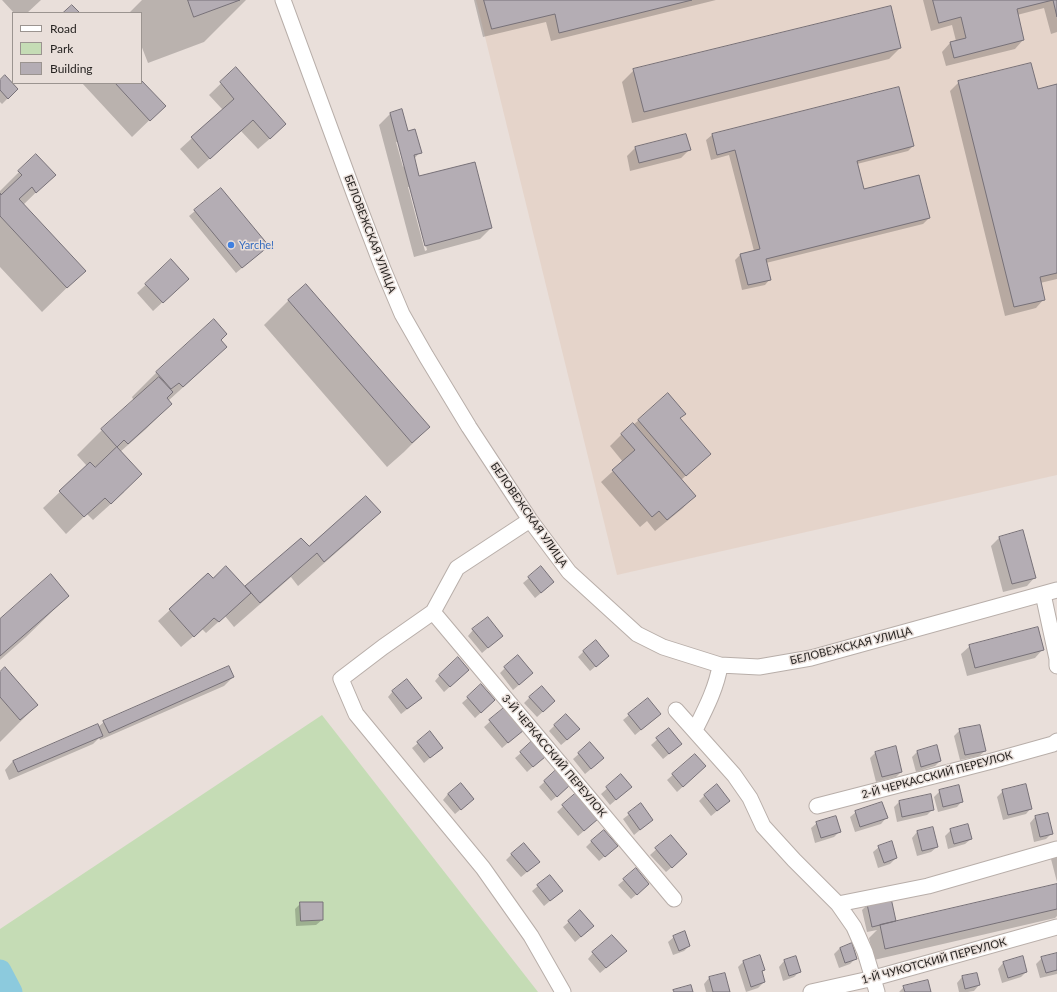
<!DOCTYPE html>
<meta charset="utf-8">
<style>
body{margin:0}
#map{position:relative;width:1057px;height:992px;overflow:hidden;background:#e9dfda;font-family:Lato,sans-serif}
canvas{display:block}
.legend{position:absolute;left:12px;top:12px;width:130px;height:72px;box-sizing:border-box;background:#e9dfda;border:1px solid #9b9490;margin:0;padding:5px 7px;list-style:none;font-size:12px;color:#272422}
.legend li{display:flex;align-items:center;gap:8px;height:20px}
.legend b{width:20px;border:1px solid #9b9490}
</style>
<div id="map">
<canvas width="1057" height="992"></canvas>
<ul class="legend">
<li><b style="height:5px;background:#fff"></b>Road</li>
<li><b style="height:11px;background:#c5dcb5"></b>Park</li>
<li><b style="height:11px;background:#b4adb4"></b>Building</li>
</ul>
</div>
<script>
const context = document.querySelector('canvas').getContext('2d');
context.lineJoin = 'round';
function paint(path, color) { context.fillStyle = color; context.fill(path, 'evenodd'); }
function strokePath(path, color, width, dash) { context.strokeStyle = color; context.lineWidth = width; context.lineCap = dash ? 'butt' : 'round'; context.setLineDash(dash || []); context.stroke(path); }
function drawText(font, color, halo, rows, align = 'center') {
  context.font = font + ' Lato,sans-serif'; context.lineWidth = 3; context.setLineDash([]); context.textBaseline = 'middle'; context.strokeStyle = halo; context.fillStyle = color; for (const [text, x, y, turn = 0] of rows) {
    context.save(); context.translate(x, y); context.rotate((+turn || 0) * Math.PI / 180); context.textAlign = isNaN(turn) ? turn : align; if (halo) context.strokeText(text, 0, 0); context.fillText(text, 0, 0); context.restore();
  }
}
paint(new Path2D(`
 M476 0H1057V475L617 575Z`), '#e5d4ca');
paint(new Path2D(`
 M322 715 538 992H0V929Z`), '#c5dcb5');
paint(new Path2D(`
 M2 0H41L27 13H14Z
 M142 0H246L204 42 148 63 141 45V13H129Z
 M474 0H716L551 41 546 22 483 37Z
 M923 0H1057V32L1051 34 1044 8 1017 15 1023 40 1015 49 946 66 942 52 950 43 956 41 952 25 931 31Z
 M900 48 889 59 632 123 622 82 634 70Z
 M236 69 273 136 258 149 241 131 198 169 180 149 223 110 209 95Z
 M0 81 17 89 2 104 0 102Z
 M141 81 164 106 132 137 82 83H141Z
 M959 82 1037 90 1057 85V279L1040 283 1044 299 1036 308 1005 316 950 91Z
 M898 88 913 146 908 151 857 164 863 190 929 218 923 224 766 263 770 279 765 285 742 290 735 260 740 255 754 251 729 155 711 160 706 140 712 135Z
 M390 114 407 132 420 152 414 159 419 178 491 228 480 239 414 257 379 125ZM396 142H399L405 165 403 167ZM408 187H411L427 250 425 251Z
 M635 148 690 149 681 158 630 171 627 156Z
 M19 172 54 175 23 205 84 271 42 312 0 267V191Z
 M195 211 262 251 236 273 189 216Z
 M171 261 179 287 153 311 137 293Z
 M289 300 429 427 404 452 387 467 264 325Z
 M214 321 220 341 225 347 201 371 168 401 171 404 146 429 120 452 124 492 93 520 87 514 66 534 43 508 87 466 77 455 102 430 134 401 132 397 156 373Z
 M679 419 710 454 681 480 694 496 683 508 655 531 647 521 640 527 601 482 623 462 610 446 622 434 639 420Z
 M379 512 354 537 298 586 291 577 234 627 225 616 206 633 202 629 181 647 158 621 208 575 212 579 245 588 301 539 309 548Z
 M999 538 1035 577 1027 586 1003 592 991 546Z
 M529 578 547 588 535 598 523 583Z
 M68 596 26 637 0 660V620Z
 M473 630 496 641 482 653 468 636Z
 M970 646 1043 649 1035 658 967 676 961 654Z
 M584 651 602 661 590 671 578 657Z
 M505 668 526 679 513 690 500 673Z
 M0 673 37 705 0 742Z
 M440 675H463L444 692 435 681Z
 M233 677 224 686 100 740 99 738 93 744 9 780 5 770 13 761 98 727 104 722Z
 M481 686 489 705 475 718 462 703Z
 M393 691 415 703 401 714 388 697Z
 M530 697 548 707 537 717 524 703Z
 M505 708 517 735 502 748 484 727Z
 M660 714 635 735 623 720 629 715Z
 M555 725 573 735 561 745 549 731Z
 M669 729 675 749 663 759 651 745Z
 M960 730 985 751 979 756 960 760 954 736Z
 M418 743 436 753 424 763 412 748Z
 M590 744 597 764 585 774 573 759Z
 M936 746 940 761 935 766 916 772 912 757 917 752Z
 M876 752 901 772 896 777 876 782 870 758Z
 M521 753 538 762 527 772 515 758Z
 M695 755 699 772 677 792 667 780Z
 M556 771 563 791 551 801 539 787Z
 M621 776 625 792 610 805 601 794Z
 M940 791 962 801 957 807 938 812 934 797Z
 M1003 791 1031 808 1026 814 1003 820 997 797Z
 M448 794 467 804 455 814 443 800Z
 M576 794 592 824 578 836 557 812Z
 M705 795 729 801 711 816 699 801Z
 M899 802 933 809 927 815 897 822 894 807Z
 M641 805 652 820 634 835 623 819Z
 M856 812 886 818 881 824 855 832 850 817Z
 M1047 814 1052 833 1046 839 1034 842 1030 823 1035 817Z
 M817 823 839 832 834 837 815 843 811 828Z
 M951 830 971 839 965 844 948 849 945 836Z
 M917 832 937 847 931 852 917 856 912 838Z
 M671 836 680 860 666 872 650 855Z
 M592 841 611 851 599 861 586 847Z
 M879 847 896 858 890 864 878 868 873 852Z
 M1057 853V882L1051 859Z
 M512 854 533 867 521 877 506 860Z
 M550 876 556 896 544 906 532 891Z
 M624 880 643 889 631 899 618 885Z
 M1057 885V916L1055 918 874 960 869 938 877 930 867 932 862 910 867 905 895 921 893 923Z
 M301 903 322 920 316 925 296 926 295 909Z
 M580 912 587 932 575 942 563 927Z
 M674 937 689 946 684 951 673 955 668 942Z
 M851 945 856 958 850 964 839 968 834 954 840 948Z
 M593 953 620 956 600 973 588 959Z
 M1057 954V974L1040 978 1036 964 1042 958Z
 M759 956 764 970 761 973 764 982 758 988 746 992 738 967 743 962Z
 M1022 957 1026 972 1021 977 1002 983 998 969 1003 963Z
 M784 961 800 971 794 977 783 981 779 967Z
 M977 974 979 985 974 991 968 992H959L957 983 962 977Z
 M709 978 729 992H706L704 984Z
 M904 987 930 992H899Z`), '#0003');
strokePath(new Path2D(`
 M0 971 11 992`), '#8ccadd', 23);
const building = new Path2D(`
 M188 0H240L194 17Z
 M484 0H692L559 33 555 14 492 29Z
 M933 0H1057V17L1053 0 1017 9 1024 40 954 58 950 42 966 38 961 17 939 23Z
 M72 5 80 13H63Z
 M891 6 901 48 644 112 633 69Z
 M1031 63 1038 89 1057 84V273L1040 277 1045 300 1014 307 958 81Z
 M236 67 286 124 270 139 253 120 210 159 191 137 234 99 220 82Z
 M5 75 18 89 8 99 0 90V80Z
 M141 80 166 106 150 121 115 83H141Z
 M899 87 914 146 857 161 864 189 919 175 930 218 766 259 771 280 748 285 740 254 760 249 735 150 717 155 712 134Z
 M402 109 408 131 415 129 422 153 414 155 419 176 475 162 492 228 425 246 390 113Z
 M686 134 691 150 639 163 635 147Z
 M36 154 56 175 36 193 32 187 19 199 86 271 67 288 0 216V193L1 195 22 175 18 171Z
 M221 188 269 246 242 268 194 210Z
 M171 259 189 279 163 303 145 284Z
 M306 284 430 427 412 443 288 300Z
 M214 319 227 334 221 340 227 347 183 387 179 383 171 389 156 372Z
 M159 377 173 392 167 398 172 404 128 444 124 440 117 447 101 429Z
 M668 393 686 414 680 418 711 454 686 476 638 420Z
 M633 423 696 496 667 520 659 511 652 517 612 470 635 450 621 434Z
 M117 447 142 474 111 504 105 498 84 517 59 491 90 462 95 467Z
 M366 496 381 512 324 562 317 553 260 603 245 586 301 538 309 546Z
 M1023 530 1036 578 1012 584 999 537Z
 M226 566 251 593 219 622 214 618 194 637 169 609 208 573 213 578Z
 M541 566 554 582 541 593 528 577Z
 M51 574 69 596 0 656V619Z
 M488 617 503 636 488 648 472 629Z
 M1038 627 1044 650 975 668 969 645Z
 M596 640 609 656 596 667 583 651Z
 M518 655 533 673 519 685 504 667Z
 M458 657 469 670 450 687 439 675Z
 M229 666 234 677 109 733 103 721Z
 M5 667 38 705 20 720 0 697V672Z
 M407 679 422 698 407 709 392 691Z
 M481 684 495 700 481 713 467 697Z
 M542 686 555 701 543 712 529 697Z
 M648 698 661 714 641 730 628 714Z
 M505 707 524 730 508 743 489 720Z
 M566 714 580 729 567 740 554 725Z
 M98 724 103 736 18 772 13 761Z
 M980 725 986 751 965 755 959 729Z
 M669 728 682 744 669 754 656 738Z
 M430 731 443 748 430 758 417 742Z
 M532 741 545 757 533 767 520 752Z
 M590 742 604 758 591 769 578 753Z
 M937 745 941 761 921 767 917 751Z
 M896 746 902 772 882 777 875 752Z
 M695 754 706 766 683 787 672 774Z
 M556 770 570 785 557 797 544 781Z
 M621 774 632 787 616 800 606 787Z
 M461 783 474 799 461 810 448 794Z
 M717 784 730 801 717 811 704 795Z
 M1026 784 1032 809 1008 815 1002 790Z
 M959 785 963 802 943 807 939 790Z
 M576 793 598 819 584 831 562 805Z
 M931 794 934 810 902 817 899 801Z
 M882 802 888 818 860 827 855 811Z
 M641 803 653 820 640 830 628 813Z
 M1048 813 1053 834 1040 837 1035 816Z
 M836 816 841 832 821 838 816 822Z
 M968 824 972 839 954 844 950 829Z
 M933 827 938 847 922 851 917 831Z
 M604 830 618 846 605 857 591 841Z
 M671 835 687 854 672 868 655 848Z
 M892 841 897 858 884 863 878 846Z
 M524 843 540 862 527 872 511 854Z
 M636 868 649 884 637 895 623 879Z
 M550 875 563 891 550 901 537 885Z
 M1057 884V909L885 949 880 925Z
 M891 898 896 921 872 927 867 904Z
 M300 902H323V920L301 921Z
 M580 910 594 926 581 937 568 921Z
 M685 931 690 946 679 951 673 936Z
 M612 935 627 951 606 968 592 952Z
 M852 943 857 959 845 963 840 948Z
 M1057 953V970L1046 973 1041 957Z
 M760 955 765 970 762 971 765 982 751 987 743 961Z
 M796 956 801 972 789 976 784 960Z
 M1023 956 1027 972 1008 978 1003 962Z
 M725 973 730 992H713L709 977Z
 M977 973 980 985 965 989 962 976Z
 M928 980 931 992H905L903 986Z
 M691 985 693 992H674L673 990Z`);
paint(building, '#b4adb4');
strokePath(building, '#777178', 1);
const minor = new Path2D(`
 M283 0 355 196 383 269 402 314 426 356 469 427 530 520 569 572 637 634 663 647 720 665 759 667 811 658 1057 590
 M530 520 457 568 433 612 383 647 341 679 356 714 483 868 531 936 563 992
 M1043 594 1057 659V666
 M433 612 674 899
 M676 710 734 775 750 798 763 826 794 860 838 904 854 927 865 952 877 992
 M695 730C705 710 717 687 720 665
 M817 806 992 761 1053 744 1057 741
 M838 904 928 886 1057 849
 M811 992 874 978 1057 927`);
strokePath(minor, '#b8aea9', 17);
strokePath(minor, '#fff', 15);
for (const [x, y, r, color] of [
 [231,245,4,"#3f7fe0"]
]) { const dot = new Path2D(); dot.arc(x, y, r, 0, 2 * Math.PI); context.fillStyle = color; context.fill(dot); strokePath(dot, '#e9dfda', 1.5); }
drawText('11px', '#272422', '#e9dfda', [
 ["БЕЛОВЕЖСКАЯ УЛИЦА",370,234,69],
 ["БЕЛОВЕЖСКАЯ УЛИЦА",529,515,55],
 ["БЕЛОВЕЖСКАЯ УЛИЦА",851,646,-14],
 ["3-Й ЧЕРКАССКИЙ ПЕРЕУЛОК",554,756,50],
 ["2-Й ЧЕРКАССКИЙ ПЕРЕУЛОК",937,775,-15],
 ["1-Й ЧУКОТСКИЙ ПЕРЕУЛОК",934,961,-15]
]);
drawText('11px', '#366cbe', '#e9dfda', [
 ["Yarche!",239,245]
], 'left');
</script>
